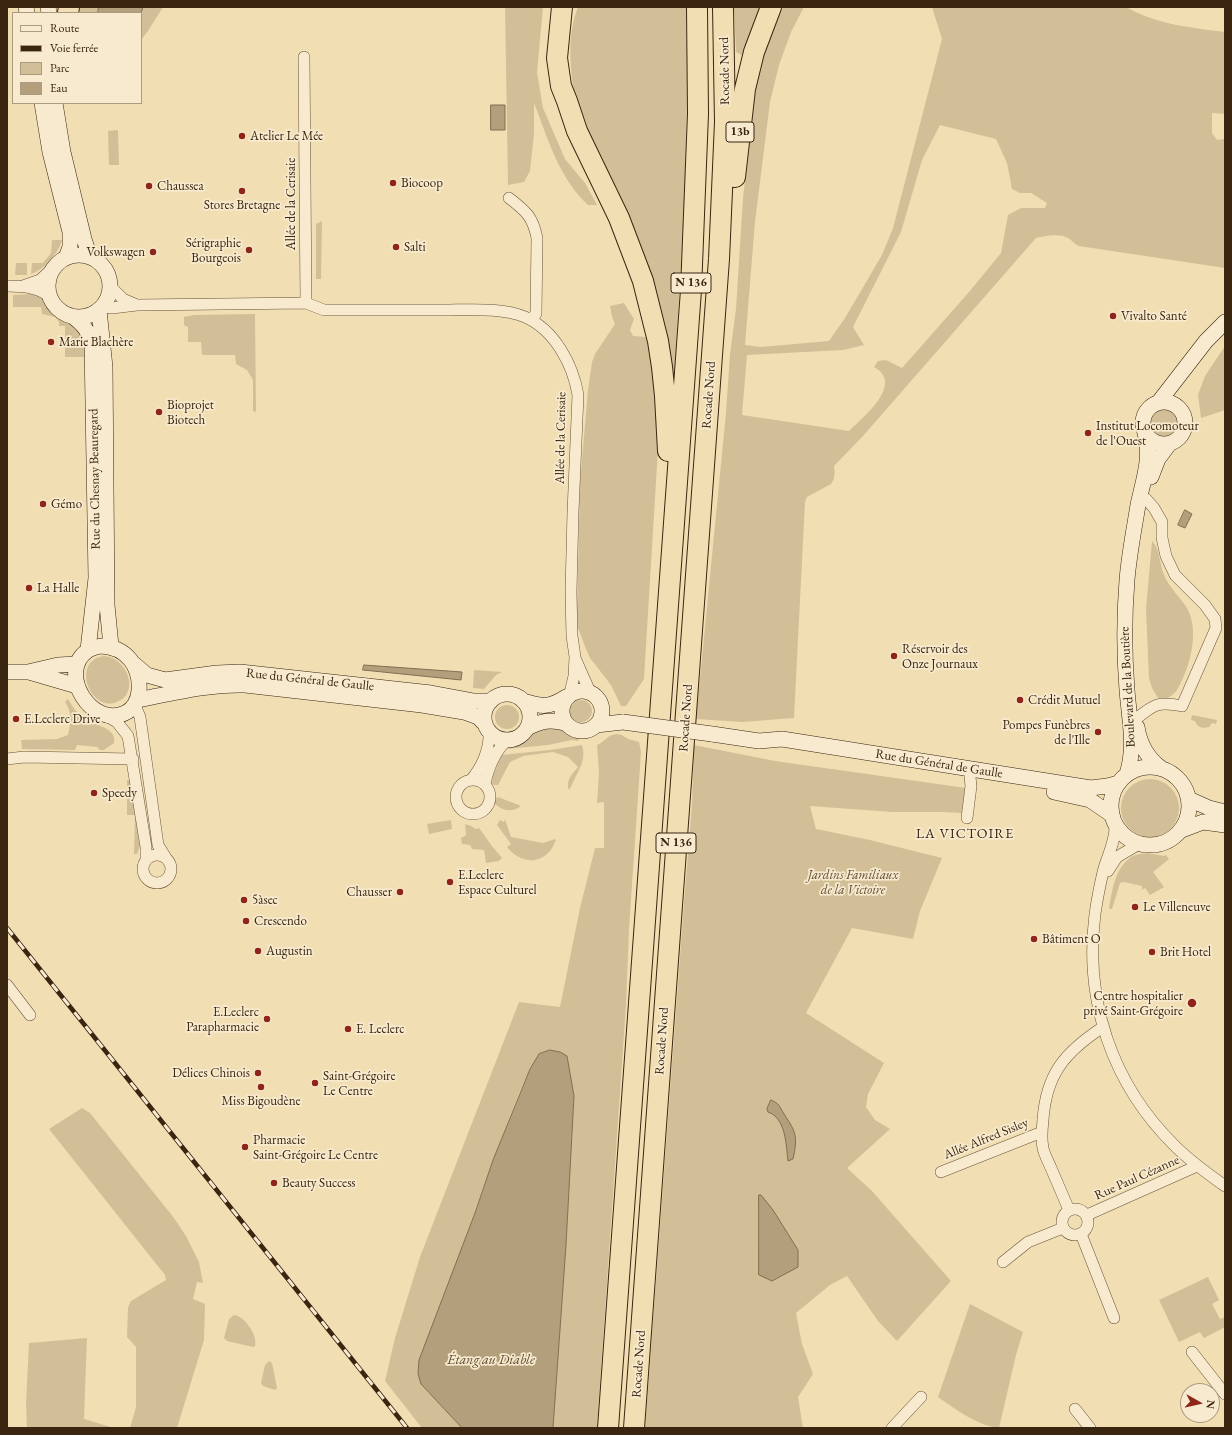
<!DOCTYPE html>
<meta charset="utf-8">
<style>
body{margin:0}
#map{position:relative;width:1232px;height:1435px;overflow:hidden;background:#f2deb3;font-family:"EB Garamond",serif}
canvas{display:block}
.frame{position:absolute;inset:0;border:8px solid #392510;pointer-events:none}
.legend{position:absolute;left:12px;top:12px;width:130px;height:92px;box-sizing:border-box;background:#f7eace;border:1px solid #ab9b82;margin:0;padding:5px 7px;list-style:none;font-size:12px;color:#392510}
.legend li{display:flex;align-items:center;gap:8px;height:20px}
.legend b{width:20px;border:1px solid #ab9b82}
.north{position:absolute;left:1180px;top:1383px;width:40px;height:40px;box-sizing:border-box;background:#f7eace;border:1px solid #ab9b82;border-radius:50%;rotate:98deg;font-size:11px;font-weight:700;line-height:16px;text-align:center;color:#392510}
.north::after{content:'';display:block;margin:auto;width:14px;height:18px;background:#8f2418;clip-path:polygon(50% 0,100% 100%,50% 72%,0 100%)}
</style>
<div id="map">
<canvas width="1232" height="1435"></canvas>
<div class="frame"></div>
<ul class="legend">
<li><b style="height:5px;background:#f7eace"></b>Route</li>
<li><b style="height:5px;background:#392510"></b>Voie ferrée</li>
<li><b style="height:11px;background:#d3bf97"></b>Parc</li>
<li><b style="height:11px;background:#b39f7c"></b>Eau</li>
</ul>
<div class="north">N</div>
</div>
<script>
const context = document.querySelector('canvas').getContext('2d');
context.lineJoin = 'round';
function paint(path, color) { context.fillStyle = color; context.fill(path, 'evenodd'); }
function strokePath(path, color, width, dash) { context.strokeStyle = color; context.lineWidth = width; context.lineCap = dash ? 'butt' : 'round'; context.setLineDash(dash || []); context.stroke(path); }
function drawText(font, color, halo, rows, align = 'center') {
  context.font = font + ' "EB Garamond",serif'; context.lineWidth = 3.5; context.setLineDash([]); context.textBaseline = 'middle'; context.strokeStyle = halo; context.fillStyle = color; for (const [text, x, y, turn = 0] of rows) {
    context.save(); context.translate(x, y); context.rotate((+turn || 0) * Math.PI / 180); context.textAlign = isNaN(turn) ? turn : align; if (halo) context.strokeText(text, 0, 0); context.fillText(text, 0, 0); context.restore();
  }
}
paint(new Path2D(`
 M77 7H99L98 13H75Z
 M143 7H163L148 31 141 40V13Z
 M505 7H543L537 72 543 108 565 159 585 183 597 205H588C559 178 548 139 534 103V134L530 171 524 182 508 185Z
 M578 7H686C690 132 682 257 674 382L673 383 574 94C570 65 567 35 578 7Z
 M734 7H765L745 57 736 52Z
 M783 7H804L791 32 779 65 770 102 755 222 745 345 761 347 829 341 845 318 882 255 893 228 942 39 932 7H1126C1155 24 1192 28 1225 32V114L1212 113V133L1217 140 1224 139 1225 136V268L1079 246C1074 244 1072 240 1068 238 1058 233 1046 236 1036 238L863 436 834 466C835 472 835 479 831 484L807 497 805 502 794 718 742 722 696 719 726 413 730 354 736 309 743 199 753 104 759 70 772 33ZM940 125 996 139 1007 163 1012 189 1020 193H1031L1047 203 1045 208H1021L1008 215 1001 253 969 292 902 368 886 360 878 361 874 367C905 384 863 417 849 431L742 415 747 355 843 350 864 345 853 327 901 232 922 160Z
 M118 130 119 165H109L108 131Z
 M322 221 321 279H316V224Z
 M52 240H62C58 254 45 269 31 274L32 263H43L51 253Z
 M16 263H27V275H15Z
 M31 294 42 298 53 312 78 329 84 340 86 357H65V326H59V322L55 317 42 314 41 307H13V295Z
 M624 303 634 319 630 330 633 336 647 337 652 360 658 449 644 679 626 706H621L611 685 590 658 586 649 578 628 577 611 580 483 588 390 592 362 595 354 615 324 612 317 610 306Z
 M255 314 256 412 253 411V380L247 370 236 364 235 355H202L201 342H188V327L184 325V317L194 315Z
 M1225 346V410L1201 418 1198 395 1205 376Z
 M1150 423a14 14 0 1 1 28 0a14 14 0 1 1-28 0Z
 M1152 541C1161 551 1159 563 1164 575 1169 587 1180 597 1187 608 1200 631 1190 668 1177 690 1175 693 1171 696 1168 698H1158L1152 688 1149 678 1146 609Z
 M104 656C129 658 141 696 114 703 88 709 72 660 104 656Z
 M474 670 502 672 496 675 484 689 473 688Z
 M68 699C72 706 76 712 82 717 91 725 118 727 114 743L104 750H100L97 747 77 745 75 750 22 749 21 740 57 739 68 735C71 724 72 711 65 702Z
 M570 711a11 11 0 1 1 22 0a11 11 0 1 1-22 0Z
 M495 717a12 12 0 1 1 24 0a12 12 0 1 1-24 0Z
 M1192 715 1217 720 1216 724 1212 723 1209 727C1202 729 1197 727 1195 721L1191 720Z
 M561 727 575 736 579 741 572 740 548 745 506 749 507 746 523 741 533 731 539 728Z
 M617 734 622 735 628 739 639 742 641 752 629 929 626 1005 597 1428H553L566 1245 574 1096 567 1056 539 1054C523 1079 514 1107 503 1135 471 1216 447 1300 421 1384L462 1428H422L385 1381 395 1338 420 1257 519 1002 560 1007 580 908 595 848H604V802L597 803 599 773 597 745C606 741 607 735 617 734Z
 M582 745C586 758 581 766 575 778 573 782 571 787 569 790 565 781 572 774 578 767L568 757 553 752 523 756 510 762 498 785H494L492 783 493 776 501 755 550 750Z
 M694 745 775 761 966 788 964 813 941 812H892L810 806 816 829 870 840 942 858 920 911 913 939 852 928 806 1013 884 1063 868 1094 866 1107 875 1120 890 1129 847 1168 872 1191 951 1281 897 1341 878 1321 847 1276 830 1285 796 1313 802 1344 813 1374 798 1397 803 1428H645L684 903 692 804Z
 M1121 808a29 29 0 1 1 58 0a29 29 0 1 1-58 0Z
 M127 780H130L140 846 137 854H134L135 815H127Z
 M498 797 521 806C512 813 503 811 495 804V799Z
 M505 819 511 837 543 843 555 839 556 840C554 844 552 850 548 853 535 866 517 860 507 847L511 844 497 825 500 820 504 822Z
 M451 820 452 829 429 834 427 824Z
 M465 824 471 826 476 829 479 828 492 846 502 858 499 861 486 863 484 850 472 849 470 845 462 844 461 838 466 835Z
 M1147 853 1164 856 1166 855 1169 859 1153 872 1164 887 1150 895 1145 888 1142 890V886L1124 882 1120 883 1112 909H1109C1112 891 1115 868 1131 857 1136 854 1142 854 1147 853Z
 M82 1108 90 1113 174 1218 186 1236 199 1262 203 1283 197 1282 193 1299 205 1304 204 1340 177 1428H130L136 1407V1347L127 1337 128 1307 131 1301 166 1280 165 1275 49 1129Z
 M1208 1277 1219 1300 1212 1304 1220 1319 1225 1317V1327L1204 1338 1200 1332 1179 1342 1159 1300Z
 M970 1304 1023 1332 1016 1355 999 1428C976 1425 957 1410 938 1397Z
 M234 1315C245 1316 258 1336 255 1346L253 1347 227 1341 224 1338 229 1319Z
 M87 1338 84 1419 114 1428H27L26 1404 29 1343Z
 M269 1361 272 1363 277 1388 275 1390 263 1386 261 1383 265 1365Z`), '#d3bf97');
const water = new Path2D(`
 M99 7H143L141 13H98Z
 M491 105H505V130H491Z
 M1185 510 1192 514 1185 528 1178 525Z
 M364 665 462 672 461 680 363 670Z
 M550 1050 560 1052 567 1056 574 1096 566 1245 553 1428H462L421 1384 418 1374 419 1360 475 1213 493 1160 530 1069 539 1054Z
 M771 1100C780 1104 779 1106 784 1114 796 1132 798 1136 793 1159L788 1161C786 1145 786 1118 768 1112L767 1109Z
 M759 1195H761L773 1210 798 1250V1267L772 1281 759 1275Z`);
paint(water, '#b39f7c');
strokePath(water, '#826e51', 1);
const street = new Path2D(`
 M304 57 306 303
 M509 198C526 211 533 217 537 238L536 314 531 319
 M7 286C23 286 36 287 49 296
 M23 286 40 280 53 268
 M110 286 123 299 137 305
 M102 307 112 308 137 305 306 303 324 310C364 310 403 310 443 310 468 310 502 307 525 317 555 330 573 365 578 395L573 512 571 592 572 636 575 657 574 676 570 693
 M575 658 590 692
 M135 705 140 717 158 845 166 858
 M105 715 117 722 128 736 146 847V859
 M1136 719C1154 704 1159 701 1182 706L1216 628 1215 619 1205 605 1175 575 1166 556 1162 538V522L1154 508 1146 499
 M7 759 24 757 133 759
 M471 780C482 767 490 749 489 732
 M456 797a17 17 0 1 1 34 0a17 17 0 1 1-34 0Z
 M485 784C488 769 495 752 506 741
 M967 818 971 786 970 777
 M1115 825C1116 841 1107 856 1103 872 1100 885 1097 900 1095 914 1084 1001 1112 1084 1175 1146 1190 1161 1208 1174 1225 1186
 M143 869a14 14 0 1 1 28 0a14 14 0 1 1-28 0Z
 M1108 871 1117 857 1139 844
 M7 985 30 1015
 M941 1172 1042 1132
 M1062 1222a13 13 0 1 1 26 0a13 13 0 1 1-26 0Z
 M1069 1210C1063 1196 1057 1182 1051 1168 1048 1161 1044 1154 1043 1148 1041 1139 1042 1129 1043 1120 1046 1074 1065 1052 1103 1027
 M1087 1215 1197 1166
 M1081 1234 1114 1318
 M1003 1262 1028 1242 1063 1228
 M1192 1352 1225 1394
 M1075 1409 1090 1428
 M892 1428 921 1397`);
const secondary = new Path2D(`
 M26 7 27 13
 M48 7 49 13
 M42 103 50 152 70 232V247L66 258
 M55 103 63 152 84 239 88 251 91 257
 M48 286a31 31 0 1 1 62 0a31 31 0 1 1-62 0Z
 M99 310 105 367 107 605 111 646
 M72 316C83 324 89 331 92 344L96 578 88 650
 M1143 423a21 21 0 1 1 42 0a21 21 0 1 1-42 0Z
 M1158 403 1206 341 1225 322
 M1151 477 1158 459 1170 443
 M101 646C126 647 141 666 139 691 138 700 134 709 125 713 92 729 57 673 87 651 91 648 96 647 101 646Z
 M134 664 147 675 165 680 217 673 240 672 431 693 474 701H491
 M7 672H28L58 665 77 664
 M29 672 77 686
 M562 711a20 20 0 1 1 40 0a20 20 0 1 1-40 0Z
 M484 717a23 23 0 1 1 46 0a23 23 0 1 1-46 0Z
 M137 700C173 693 209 684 245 685L422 705 464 712 478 717 484 723
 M523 701C542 707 549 708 566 697
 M596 725 623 722
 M1137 727C1140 745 1147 758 1161 768
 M527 728C541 721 550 719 565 723
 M712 734 759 741 782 739 1091 788 1107 786 1119 783
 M1111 806a39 39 0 1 1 78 0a39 39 0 1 1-78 0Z
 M1127 774C1136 746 1129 718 1127 690 1124 653 1124 617 1127 580 1129 555 1134 530 1138 505 1143 481 1152 457 1145 433
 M1054 792 1090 800 1112 815
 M1189 799 1209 808 1225 812
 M1182 830 1203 822 1225 825`);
const highway = new Path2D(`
 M562 7 557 58 561 86 567 101 577 131 619 218 643 281 658 341 662 367 665 396 668 451
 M68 13 69 7
 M735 177 745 89 754 52 771 7
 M608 1428 691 290 698 114 697 7
 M634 1428 719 259 725 122 723 7`);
strokePath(street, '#675339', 12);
strokePath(secondary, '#392510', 16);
strokePath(highway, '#392510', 22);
strokePath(street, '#f7eace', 11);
strokePath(secondary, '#f7eace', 15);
strokePath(highway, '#f2deb3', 20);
const rail = new Path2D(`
 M7 928 407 1428`);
strokePath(rail, '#392510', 4.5);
strokePath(rail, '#f7eace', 3, [9]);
const secondaryBridge = new Path2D(`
 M623 722 712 734`);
strokePath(secondaryBridge, '#392510', 16, []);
strokePath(secondaryBridge, '#f7eace', 15);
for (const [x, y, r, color] of [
 [242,136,4,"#8f2418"],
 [393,183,4,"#8f2418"],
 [149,186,4,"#8f2418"],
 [242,191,4,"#8f2418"],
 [396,247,4,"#8f2418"],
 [249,250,4,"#8f2418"],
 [153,252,4,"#8f2418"],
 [1113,316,4,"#8f2418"],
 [51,342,4,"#8f2418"],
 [159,412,4,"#8f2418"],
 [1088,433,4,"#8f2418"],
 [43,504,4,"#8f2418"],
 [29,588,4,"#8f2418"],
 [894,656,4,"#8f2418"],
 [1020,700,4,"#8f2418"],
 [16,719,4,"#8f2418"],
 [1098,732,4,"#8f2418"],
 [94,793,4,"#8f2418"],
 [450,882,4,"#8f2418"],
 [400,892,4,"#8f2418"],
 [244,900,4,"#8f2418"],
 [1135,907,4,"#8f2418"],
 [246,921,4,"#8f2418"],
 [1034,939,4,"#8f2418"],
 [258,951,4,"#8f2418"],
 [1152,952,4,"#8f2418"],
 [1192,1003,5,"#8f2418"],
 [267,1019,4,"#8f2418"],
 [348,1029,4,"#8f2418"],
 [258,1073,4,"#8f2418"],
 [315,1083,4,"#8f2418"],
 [261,1087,4,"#8f2418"],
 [245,1147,4,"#8f2418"],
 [274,1183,4,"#8f2418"]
]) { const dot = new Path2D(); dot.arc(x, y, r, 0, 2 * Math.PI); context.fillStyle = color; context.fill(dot); strokePath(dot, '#f7eace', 1.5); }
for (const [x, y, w] of [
 [740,132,28],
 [691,283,40],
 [676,843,40]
]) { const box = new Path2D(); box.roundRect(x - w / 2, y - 10, w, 20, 3); context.fillStyle = '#f7eace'; context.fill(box); strokePath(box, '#392510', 1); }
drawText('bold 12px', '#392510', null, [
 ["13b",740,132],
 ["N 136",691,283],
 ["N 136",676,843]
]);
drawText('13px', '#392510', '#f7eace', [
 ["Rocade Nord",725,71,-91],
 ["Allée de la Cerisaie",291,204,-90],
 ["Rocade Nord",709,395,-86],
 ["Allée de la Cerisaie",561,438,-89],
 ["Rue du Chesnay Beauregard",95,479,-91],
 ["Rue du Général de Gaulle",310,680,6],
 ["Boulevard de la Boutière",1128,687,-93],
 ["Rocade Nord",686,718,-86],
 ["Rue du Général de Gaulle",939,764,9],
 ["Rocade Nord",662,1041,-86],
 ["Allée Alfred Sisley",986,1139,-22],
 ["Rue Paul Cézanne",1137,1178,-24],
 ["Rocade Nord",639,1364,-86]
]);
drawText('13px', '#392510', '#f7eace', [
 ["Atelier Le Mée",250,136],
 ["Biocoop",401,183],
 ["Chaussea",157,186],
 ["Stores Bretagne",242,205,"center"],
 ["Sérigraphie",241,243,"right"],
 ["Bourgeois",241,258,"right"],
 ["Salti",404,247],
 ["Volkswagen",145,252,"right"],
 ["Vivalto Santé",1121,316],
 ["Marie Blachère",59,342],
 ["Bioprojet",167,405],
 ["Biotech",167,420],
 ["Institut Locomoteur",1096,426],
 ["de l'Ouest",1096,441],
 ["Gémo",51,504],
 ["La Halle",37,588],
 ["Réservoir des",902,649],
 ["Onze Journaux",902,664],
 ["Crédit Mutuel",1028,700],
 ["E.Leclerc Drive",24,719],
 ["Pompes Funèbres",1090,725,"right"],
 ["de l'Ille",1090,740,"right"],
 ["Speedy",102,793],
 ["E.Leclerc",458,875],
 ["Espace Culturel",458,890],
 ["Chausser",392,892,"right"],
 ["5àsec",252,900],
 ["Le Villeneuve",1143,907],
 ["Crescendo",254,921],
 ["Bâtiment O",1042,939],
 ["Augustin",266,951],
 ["Brit Hotel",1160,952],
 ["Centre hospitalier",1183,996,"right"],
 ["privé Saint-Grégoire",1183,1011,"right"],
 ["E.Leclerc",259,1012,"right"],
 ["Parapharmacie",259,1027,"right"],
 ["E. Leclerc",356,1029],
 ["Délices Chinois",250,1073,"right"],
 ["Saint-Grégoire",323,1076],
 ["Le Centre",323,1091],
 ["Miss Bigoudène",261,1101,"center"],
 ["Pharmacie",253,1140],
 ["Saint-Grégoire Le Centre",253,1155],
 ["Beauty Success",282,1183]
], 'left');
drawText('italic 13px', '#604c32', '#f7eace', [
 ["Jardins Familiaux",853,875],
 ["de la Victoire",853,890]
]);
context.letterSpacing = '1px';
drawText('14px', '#392510', '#f7eace', [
 ["LA VICTOIRE",965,834]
]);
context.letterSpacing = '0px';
drawText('italic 14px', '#5e4a30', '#f7eace', [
 ["Étang au Diable",491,1360]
]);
</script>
